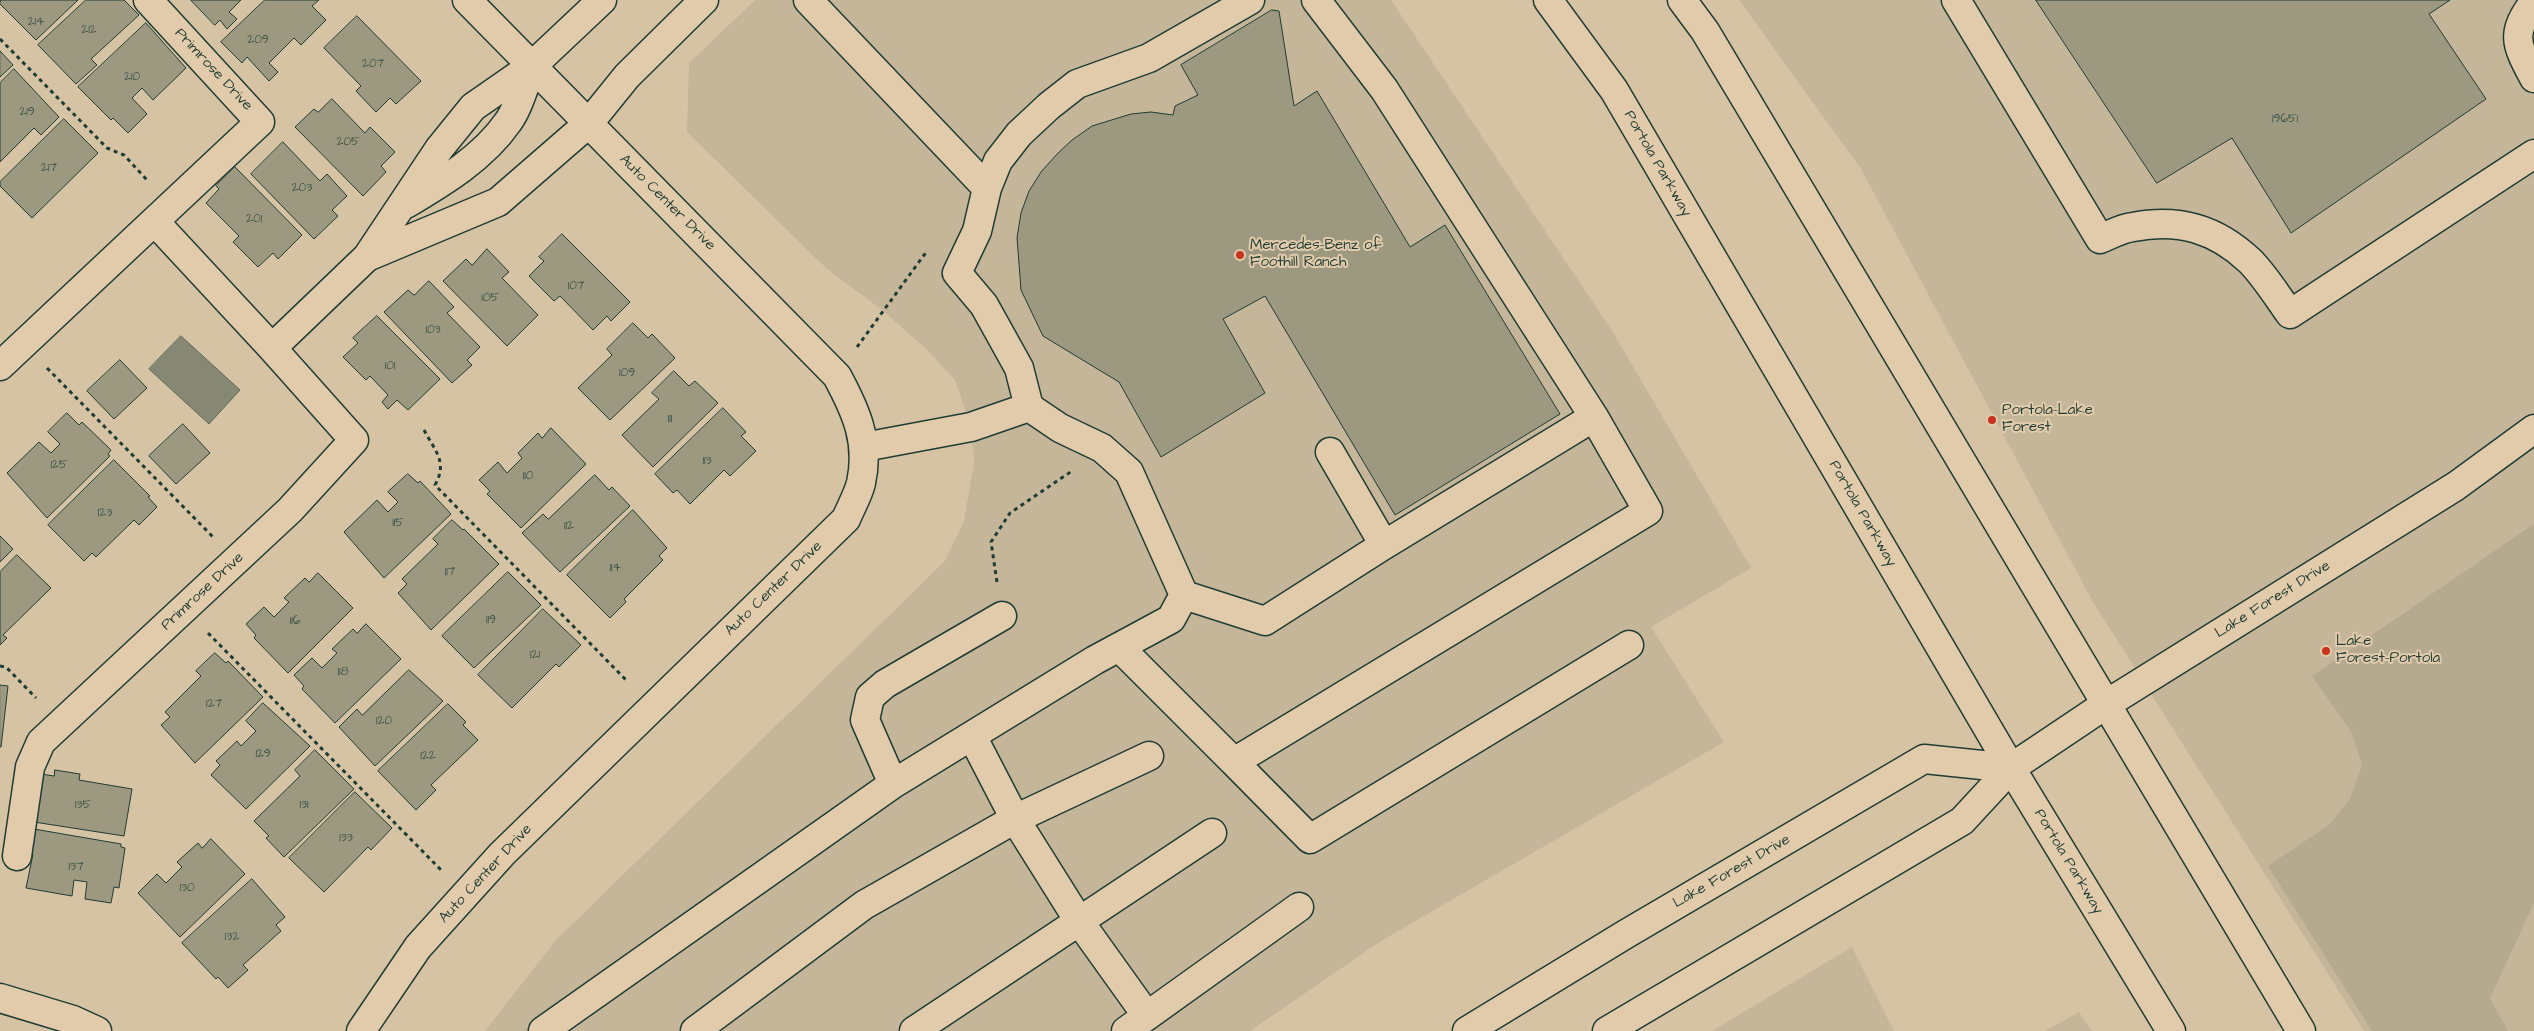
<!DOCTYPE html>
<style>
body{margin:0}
canvas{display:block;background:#d6c3a4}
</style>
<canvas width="2534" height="1031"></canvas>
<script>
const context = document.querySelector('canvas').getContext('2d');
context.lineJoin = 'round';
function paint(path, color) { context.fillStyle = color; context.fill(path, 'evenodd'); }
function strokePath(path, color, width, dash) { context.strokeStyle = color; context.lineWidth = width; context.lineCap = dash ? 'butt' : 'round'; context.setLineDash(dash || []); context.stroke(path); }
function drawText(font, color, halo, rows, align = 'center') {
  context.font = font + ' "Architects Daughter",sans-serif'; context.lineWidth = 4; context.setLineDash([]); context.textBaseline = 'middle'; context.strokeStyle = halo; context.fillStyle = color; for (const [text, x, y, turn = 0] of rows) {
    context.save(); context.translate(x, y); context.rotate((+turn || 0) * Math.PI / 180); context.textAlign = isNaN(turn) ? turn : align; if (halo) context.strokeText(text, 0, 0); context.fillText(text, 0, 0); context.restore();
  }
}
paint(new Path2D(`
 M755 0H1391L1614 334 1751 568 1651 627 1724 742 1381 941 1250 1031H485L556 940 945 561 964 521 974 462 971 427 955 380 924 347 881 309 827 269 687 132 689 63Z
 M1739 0H2534V1031H2364L2093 602 1861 169Z
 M1852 947 1894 1031H1712Z
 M2079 1012 2092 1031H2045Z`), '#c5b69a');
paint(new Path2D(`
 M2534 524V903L2490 998 2508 1031H2372L2268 866 2329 825 2350 799 2362 765 2352 733 2312 676Z`), '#b5a98f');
const water = new Path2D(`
 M181 336 240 390 209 424 149 369Z`);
paint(water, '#868873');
strokePath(water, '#5d6a5a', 1);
const building = new Path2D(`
 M1 0H78L36 40 0 4Z
 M86 0H124L139 15 91 59 97 65 76 84 38 45Z
 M191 0H241L229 12 237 19 227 29 220 20 215 25Z
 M265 0H319L312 6 326 20 301 45 294 38 269 63 278 72 269 81 247 57 242 63 221 42Z
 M2036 0H2450L2429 14 2486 99 2291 233 2232 138 2157 183Z
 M1272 10 1279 11 1294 106 1317 91 1410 247 1445 225 1560 414 1395 515 1265 296 1223 319 1265 393 1161 457 1119 382 1043 336 1021 290 1017 238 1021 213 1029 191 1041 172 1057 154 1072 140 1092 126 1131 114 1151 112 1173 115 1175 106 1198 95 1181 65Z
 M357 16 421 81 396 104 390 98 376 112 356 91 361 86 324 48Z
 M146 23 186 68 153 100 142 88 132 98 147 114 128 133 113 118 111 120 78 87Z
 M0 51 13 65 0 77Z
 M14 69 59 117 41 135 34 128 0 162V83Z
 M332 99 365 133 370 127 395 152 381 166 386 172 363 196 295 127 314 109 318 112Z
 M64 119 98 153 32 218 0 186V182Z
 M283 142 320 181 327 174 347 196 332 210 338 216 314 239 251 174Z
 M235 167 302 235 278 259 273 253 258 267 233 242 239 236 206 203 219 189 216 186Z
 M562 234 630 302 611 321 607 316 593 330 560 296 554 301 529 276 544 261 539 257Z
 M487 249 509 272 502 278 538 315 507 346 443 281 466 259 472 265Z
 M429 281 454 307 447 313 480 347 467 360 472 365 452 383 384 312 408 290 414 295Z
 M377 316 440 379 408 410 397 400 388 409 382 402 388 395 370 376 366 380 343 357 358 343 353 338Z
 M633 323 648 338 652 334 675 358 610 420 578 388 612 355 607 349Z
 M120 360 147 388 114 419 87 391Z
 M674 371 689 386 695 381 718 403 653 467 622 435 659 399 652 393Z
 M723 408 746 432 741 436 756 451 730 476 724 470 690 504 677 490 673 493 655 474Z
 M67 413 79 425 82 422 111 450 108 454 110 456 47 518 7 473 39 442 51 453 60 444 48 432Z
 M183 424 210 453 176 484 149 456Z
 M551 428 586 464 521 528 487 494 490 491 479 480 498 462 507 473 522 458 518 453 538 433 542 438Z
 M114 460 150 496 148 497 157 507 139 525 134 520 96 557 92 553 84 561 48 525Z
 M408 474 418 483 420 481 451 514 384 578 344 532 377 500 388 512 398 502 388 492Z
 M595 475 609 490 612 487 630 506 560 572 522 533 543 514 548 519Z
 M633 510 667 548 659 556 663 560 624 599 626 602 610 618 567 575Z
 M452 520 463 530 464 529 499 564 431 630 398 593 407 584 402 579 438 544 433 539Z
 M0 536 13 549 0 562Z
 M17 555 51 588 3 635 7 638 0 645V572Z
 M508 572 541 605 474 668 442 636Z
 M318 573 353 608 288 673 254 638 256 635 246 624 264 607 274 617 289 602 284 598 305 578 309 582Z
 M543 609 581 645 559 667 556 664 512 708 478 675Z
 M366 624 401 659 335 723 302 689 304 686 294 675 312 658 322 668 337 653 332 649 353 629 357 633Z
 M215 653 226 663 228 661 263 697 195 763 161 725 170 717 165 712 201 676 196 671Z
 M409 670 443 701 375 766 339 727 357 709 362 715Z
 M0 685 8 686 1 747H0Z
 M263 703 310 746 246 809 211 775 220 765 216 761 237 741 241 746 256 731 246 721Z
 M448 704 466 722 463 725 478 740 431 785 436 790 416 810 378 771Z
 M315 750 354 789 284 857 266 838 269 836 254 821 300 776 295 770Z
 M55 770 80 774 79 780 132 789 124 836 34 822 41 774 54 776Z
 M355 792 392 828 371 850 368 847 324 892 289 858Z
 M34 829 121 844V847L125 848 119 888 114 887 111 903 85 899 87 882 74 880 72 896 26 888 33 854H29Z
 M211 839 245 874 180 937 138 893 157 874 166 883 182 867 177 862 198 843 202 848Z
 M252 879 285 917 276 925 281 931 243 965 248 970 228 988 218 977 216 979 182 943Z`);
paint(building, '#9d9981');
strokePath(building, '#1f3d34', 1);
const minor = new Path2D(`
 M808 0 987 188
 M1316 0 1384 89 1594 417
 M1956 0 2100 239C2110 235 2122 228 2133 227 2179 218 2216 229 2250 261 2265 276 2277 296 2290 314L2534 154
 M2534 2C2510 34 2516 44 2534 78
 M406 204C443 182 483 158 508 122 519 107 525 83 532 66
 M367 257 498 202 589 123 627 76 704 0
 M272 348 367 257 439 149 473 107 532 66 602 0
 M0 366 260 122 148 0
 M864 447 971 427 1029 407
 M1184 595 1265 621 1384 545 1330 452
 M1119 647 1234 762 1648 511 1594 417 1384 545
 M972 736 1015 819 1079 921 1147 1016
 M1234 762 1310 839 1629 645
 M893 784 865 720 870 697 885 684 1002 616
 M17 856 30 767 41 742 290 510 354 440 272 348 156 223
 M361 1031 418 947 502 854 846 519C851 507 858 495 861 483 870 442 856 411 837 376L467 0
 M543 1031 893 784 1095 660 1171 619 1184 595 1129 472 1102 448 1060 428 1029 407 1019 368 984 305 957 273 977 231 987 188 998 161 1019 134 1049 106 1077 84 1149 58 1250 0
 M695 1031 864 905 1015 819 1149 756
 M914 1031 1212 833
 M1126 1031 1299 907`);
const major = new Path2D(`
 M1548 0 1614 90 2011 768 2171 1031
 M1682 0 1705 31 2301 1031
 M0 998 73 1020 97 1031
 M1467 1031 1626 934 1924 759 2011 768
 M1607 1031 1962 821 2011 768 2105 705 2456 486 2534 429`);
strokePath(minor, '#1f3d34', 31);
strokePath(major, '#1f3d34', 31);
strokePath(new Path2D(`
 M0 39 107 148 124 155 148 181
 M857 347 927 251
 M47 368 213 537
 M424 430C435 451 448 462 435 485L628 682
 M997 582 991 542 1010 513 1072 471
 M208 633 442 871
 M0 666 6 667 36 698`), '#1f3d34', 3, [4, 4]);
strokePath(minor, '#e2cbab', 28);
strokePath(major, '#e2cbab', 28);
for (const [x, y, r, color] of [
 [1240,255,5,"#c8321e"],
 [1992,420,5,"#c8321e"],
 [2326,651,5,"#c8321e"]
]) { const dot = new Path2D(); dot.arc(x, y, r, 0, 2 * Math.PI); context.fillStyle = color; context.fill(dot); strokePath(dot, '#e2cbab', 2); }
drawText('12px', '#3e5447', null, [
 ["214",36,22],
 ["212",89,30],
 ["209",258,40],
 ["207",373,64],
 ["210",132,77],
 ["219",27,112],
 ["19651",2285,119],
 ["205",348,142],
 ["217",49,168],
 ["203",302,188],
 ["201",254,219],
 ["107",576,286],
 ["105",490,298],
 ["103",433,330],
 ["101",390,366],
 ["109",627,373],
 ["111",670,419],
 ["113",707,461],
 ["125",59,465],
 ["110",528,476],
 ["123",105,513],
 ["115",398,523],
 ["112",569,526],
 ["114",615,568],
 ["117",450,572],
 ["119",491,620],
 ["116",295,621],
 ["121",535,655],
 ["118",343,672],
 ["127",214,704],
 ["120",384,721],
 ["129",263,754],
 ["122",428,756],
 ["135",83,805],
 ["131",304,805],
 ["133",346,838],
 ["137",76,867],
 ["130",187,888],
 ["132",232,937]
]);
drawText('15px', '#1f3d34', '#e2cbab', [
 ["Primrose Drive",213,70,47],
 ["Portola Parkway",1657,164,60],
 ["Auto Center Drive",667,203,45],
 ["Portola Parkway",1862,514,60],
 ["Auto Center Drive",774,589,-44],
 ["Primrose Drive",203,592,-43],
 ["Lake Forest Drive",2273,600,-32],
 ["Portola Parkway",2068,862,59],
 ["Lake Forest Drive",1732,872,-30],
 ["Auto Center Drive",486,874,-47]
]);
drawText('15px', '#1f3d34', '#e2cbab', [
 ["Mercedes-Benz of",1250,246],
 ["Foothill Ranch",1250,263],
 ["Portola-Lake",2002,411],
 ["Forest",2002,428],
 ["Lake",2336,642],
 ["Forest-Portola",2336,659]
], 'left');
</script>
